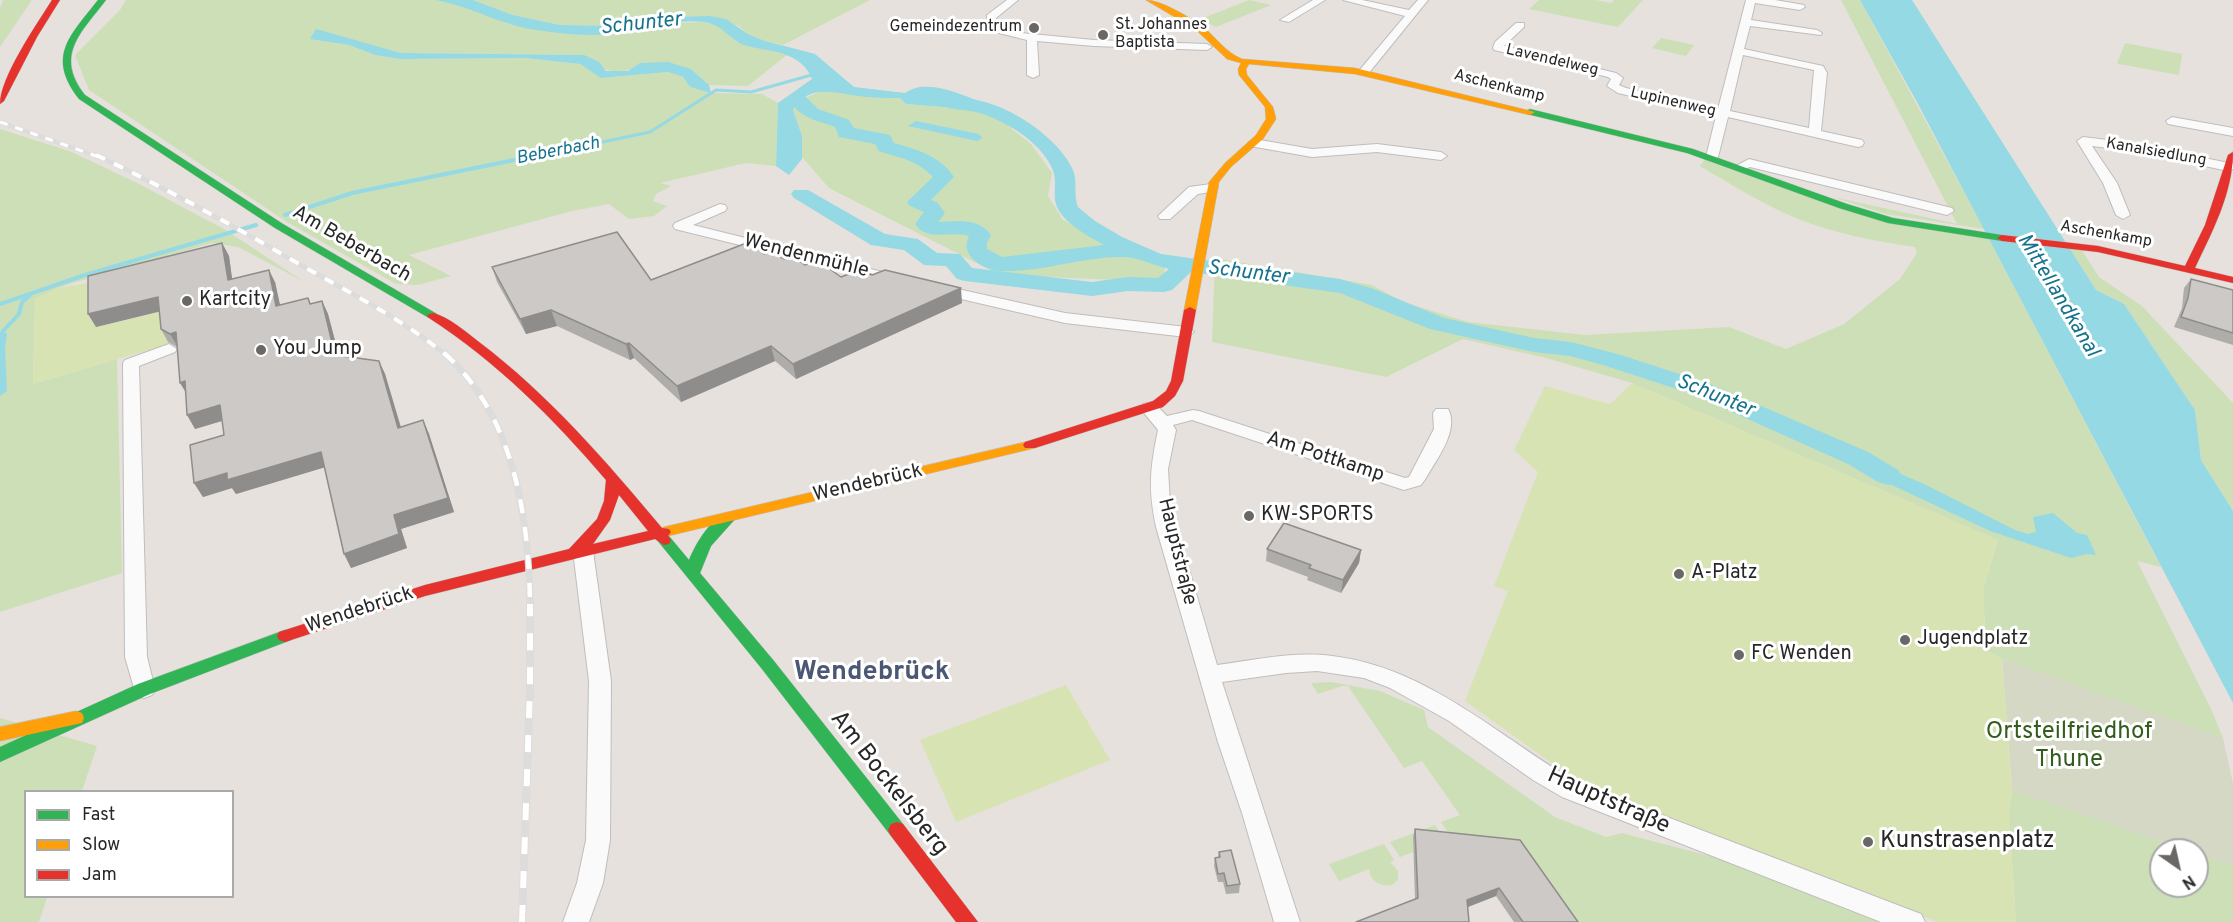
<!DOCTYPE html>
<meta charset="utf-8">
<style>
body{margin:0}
#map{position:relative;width:2233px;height:922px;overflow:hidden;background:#e6e1dc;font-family:Overpass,sans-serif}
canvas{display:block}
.legend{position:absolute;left:24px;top:790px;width:210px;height:108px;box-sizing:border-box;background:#fff;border:2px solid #a9a9a9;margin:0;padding:8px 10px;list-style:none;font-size:18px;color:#272727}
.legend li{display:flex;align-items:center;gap:12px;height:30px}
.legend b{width:30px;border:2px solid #a9a9a9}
.north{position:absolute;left:2149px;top:838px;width:60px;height:60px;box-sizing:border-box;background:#fff;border:2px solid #a9a9a9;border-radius:50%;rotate:146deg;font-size:16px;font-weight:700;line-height:24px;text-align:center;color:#272727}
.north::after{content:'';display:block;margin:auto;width:21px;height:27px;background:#6a6866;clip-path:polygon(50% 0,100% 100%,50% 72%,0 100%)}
</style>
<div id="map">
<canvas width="2233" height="922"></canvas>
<ul class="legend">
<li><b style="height:8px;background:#30b455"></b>Fast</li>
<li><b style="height:8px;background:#ff9f0a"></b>Slow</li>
<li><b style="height:8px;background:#e5322d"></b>Jam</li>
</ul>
<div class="north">N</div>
</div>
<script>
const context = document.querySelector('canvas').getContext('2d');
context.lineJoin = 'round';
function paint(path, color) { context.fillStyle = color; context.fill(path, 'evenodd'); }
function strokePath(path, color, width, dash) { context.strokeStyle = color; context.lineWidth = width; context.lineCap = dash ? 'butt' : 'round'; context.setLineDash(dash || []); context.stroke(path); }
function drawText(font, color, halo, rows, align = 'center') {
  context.font = font + ' Overpass,sans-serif'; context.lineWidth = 6; context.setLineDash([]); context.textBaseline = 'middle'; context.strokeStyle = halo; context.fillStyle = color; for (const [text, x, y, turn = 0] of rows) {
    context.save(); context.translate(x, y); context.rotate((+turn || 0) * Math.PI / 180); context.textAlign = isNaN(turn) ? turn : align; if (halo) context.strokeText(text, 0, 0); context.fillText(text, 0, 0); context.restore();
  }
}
paint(new Path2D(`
 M3 0H32L0 47V8Z
 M126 0H435L465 6 509 24 561 33 607 34 673 23 703 22 718 25 737 42 787 55 748 86 709 85 691 69 636 67C613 77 602 69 584 55L401 53 316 30 311 39 349 45 375 55 400 59 525 58 580 64 602 78 668 72 683 77 690 87 711 93 762 94 778 103 776 166 746 163 660 183 671 186 656 194 653 201 667 206 654 216 629 219 609 204 572 211 409 255 451 276 418 285 396 284 287 222 89 90 75 55 120 10Z
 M473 0H870L783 45 765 41 748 34 739 26 710 16 665 17 619 26 560 25 513 15Z
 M1249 0 1271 5 1216 27 1201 19Z
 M1539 0H1596L1611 3 1614 0H1643L1618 27 1529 9Z
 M1841 0H1860L1984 229 1886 214 1833 197 1957 224Z
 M1661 38 1694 45 1686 56 1652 48Z
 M2125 43 2182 54 2179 75 2119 64 2117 63Z
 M825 90 900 98 906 104 990 111 992 106 1012 129 1031 144 1052 173 1048 196 1063 220 1165 268 1162 282 1000 275 829 188 802 157V136L793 110 799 100Z
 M0 129 72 152 139 184 224 229 303 281 238 247 212 243 66 285 35 299 33 384 117 359 122 573 0 612Z
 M1704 160 1832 205 1988 237 2161 567 2137 561 2211 709 2223 738 2002 659 1986 650 1983 590 1998 540 1632 383 1546 358 1463 339 1386 377 1212 342 1215 258 1372 285 1403 302 1468 322 1585 335 1729 327 1786 349 1844 324 1900 279 1917 253 1915 247C1875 241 1836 234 1798 219 1764 205 1732 185 1700 166Z
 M2069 248 2081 249 2099 277 2142 306 2233 403V511L2201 460 2195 410 2124 304 2096 290Z
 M1331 682 1380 691 1424 710 1428 727 1555 817 1606 837 1622 833 1717 858 1879 922H1577L1452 838 1441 822 1460 815 1422 761 1404 768 1348 686H1342L1318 694 1311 683Z
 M0 718 97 746 82 791 26 792V896L47 897 39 922H0Z
 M2012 790 2186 850H2161V886H2197V854L2233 866V922H2016L2009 815Z
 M1435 825 1445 841 1413 837V852L1400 857 1390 842Z
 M1384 844 1394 860 1390 862 1398 871V880L1392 885C1380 887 1370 881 1369 869L1339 881 1329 864Z`), '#cddfb7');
paint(new Path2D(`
 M2002 659 2223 738 2233 784V866L2197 854V850H2186L2012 790Z`), '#d4d8c4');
paint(new Path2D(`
 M95 282 97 327 166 310 169 344 33 384 35 299 58 288Z
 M1632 383 1998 540 1983 590 1986 650 2002 659 2012 790 2009 815 2016 922H1937L1574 779 1465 701 1508 591 1494 586 1538 472 1514 450 1545 386 1610 404Z
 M1066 685 1110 760 956 822 920 740Z`), '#d8e3b4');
paint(new Path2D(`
 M435 0H473L513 15 560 25 619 26 665 17 710 16 726 19 748 34 765 41 815 54 854 87 905 93C928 76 968 98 992 106L991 111 906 104 900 98C889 98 878 98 866 97 841 95 809 81 793 110L802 136V159L789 175 776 166 778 103 812 79C801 51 771 52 747 46 729 41 725 25 704 22 672 18 640 31 609 34 585 37 559 33 536 30 501 25 470 6 435 0Z
 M1860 0H1912L2096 290 2124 304 2195 410 2201 460 2233 511V703L1918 104Z
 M316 29 401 53 584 55 599 62 606 71H628L640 63 668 62 691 69 709 85 711 93 690 87 683 77 668 72 601 78 580 64 525 58 400 59 375 55 349 45 310 39Z
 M916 121 979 134 982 138 977 141 908 126Z
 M3 331 7 334 5 349 7 391 0 396V332Z
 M1858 458 1880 465 1926 485 2015 530 2028 534 2036 532 2033 517 2053 513 2077 533 2087 535 2096 555 2087 554 2071 558 1990 531 1864 472Z`), '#94d9e3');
strokePath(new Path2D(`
 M531 157 650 132 716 90 751 92 815 74`), '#94d9e3', 3);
strokePath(new Path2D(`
 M285 215 352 193 539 155
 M0 304 85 275 256 225
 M3 331 19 314 22 302 30 295`), '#94d9e3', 4);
paint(new Path2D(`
 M799 95 805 96 818 109 849 120 854 128 890 135 894 143C918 150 939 155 954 177L931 200 937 202 945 213 938 222C956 222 978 217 991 235L987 243V249L1002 257 1104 245C1088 236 1058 221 1055 200 1054 189 1057 178 1052 168 1040 141 1003 119 976 112 967 110 958 110 949 108L946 104 949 100C989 90 1057 133 1073 170 1078 182 1073 195 1078 207L1095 221 1122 237 1161 254 1340 279 1374 289 1444 318 1534 338 1571 342 1621 355 1710 384 1868 452 1898 470 1902 476 1898 482 1888 485 1878 482 1848 464 1692 394 1603 365 1570 356 1534 352 1430 329 1340 293 1191 272 1172 290 1164 292 1128 291 1092 296 965 281 957 279 946 266 924 265 904 250 871 245 794 198 791 194 794 190H808L885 234 918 239 937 253 960 254 972 268 1092 282 1128 277 1158 278 1169 269C1155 266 1138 257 1124 257 1083 256 1041 273 1000 271 983 270 959 255 969 237L966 235C949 232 926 241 915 224L924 212 910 206 907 202 933 177C915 159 902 159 879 151L875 144 839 137 835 127C817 120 800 119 790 100L793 96Z`), '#94d9e3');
const street = new Path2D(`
 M1007 0H1018L996 18 997 25 1021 33 1094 40 1207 44 1212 47 1207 50 1094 46 1037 41 1039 75 1033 78 1027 75V40L991 31 987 26V15Z
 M1313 0H1325L1289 22 1280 20Z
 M1343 0H1362L1409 10 1418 0H1428L1368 74 1364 75 1358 72 1405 16Z
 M1746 0H1775L1804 5 1805 7 1800 10 1755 3 1751 20 1817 30 1822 33 1821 35 1750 26 1744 49 1823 66 1827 73 1821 131 1862 140 1864 143 1862 146 1858 147 1728 117 1718 157 1712 161 1707 160 1706 157 1716 116 1618 93 1607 86 1611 79 1608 77 1494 50 1493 48 1495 42 1516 23H1524V27L1504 46 1616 73 1623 78 1619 85 1626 88 1718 109ZM1743 55 1814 70 1809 128 1730 111Z
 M2172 117 2233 128V136L2168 124 2166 121Z
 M2083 137 2140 144 2233 164V169L2228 171 2140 152 2092 146 2117 183 2130 215 2123 219 2116 215 2103 183 2077 141Z
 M1254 139 1312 149 1377 144 1441 152 1447 156 1441 160 1377 152 1312 157 1250 146 1248 143Z
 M1749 159 1952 208 1954 211 1947 215 1750 167 1740 171 1734 167Z
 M1211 184 1218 188 1216 191 1198 194 1170 219H1160L1158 216 1189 187Z
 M720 204 725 205 727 208 725 211 693 225 903 277 905 280 898 284 675 229 673 226 675 223Z
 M940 285 1065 313 1186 327 1194 332 1186 337 1065 323 935 293 932 290 935 287Z
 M169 344 177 349 175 352 139 366 147 657 155 689 152 695 144 698 136 695 125 657 123 363 125 360Z
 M1149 403 1155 404 1167 416 1193 410 1199 411 1405 478 1409 477 1434 429 1433 413 1436 409H1448C1460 430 1436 460 1426 478L1421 485 1404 490 1192 420 1173 425 1176 430 1168 469 1170 504 1217 665C1255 660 1294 651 1332 656 1427 667 1499 737 1578 783L1921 914 1925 922H1881L1562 797 1533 780 1449 721 1390 688 1364 678 1317 671 1286 673 1222 682 1300 922H1274L1242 813 1218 742 1156 527C1148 488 1150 469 1158 430L1140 408 1143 404Z
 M583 544 590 546 593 551 611 681 610 840 603 883 589 922H563L577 883 586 840 589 681 573 551 576 546Z`);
const fast = new Path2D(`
 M98 0H106C81 33 54 55 85 95L283 224 437 314 439 316 437 318H429L275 228 79 99C46 56 70 36 98 0Z
 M1530 109 1693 149 1847 204 1893 218 2002 235 2007 238 2002 241 1888 223 1839 208 1687 153 1527 114 1525 112Z
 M730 512 737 517 711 546 700 573 774 661 903 824 906 830 903 836 897 838 891 836 762 669 657 540 659 536H669L689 560C696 543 711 517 730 512Z
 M285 630 291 632 293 636 291 640 150 694 0 762V747L138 684Z`);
const slow = new Path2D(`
 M1146 0C1161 0 1189 17 1202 26 1216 37 1225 52 1242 59L1355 68 1535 112 1530 115 1355 74 1249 64 1246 69 1247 75 1273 107 1276 119 1263 139 1231 167 1219 182 1196 310 1190 313 1186 312 1184 310 1209 182 1225 163 1256 135 1266 119 1265 107 1239 75 1238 69 1241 63 1227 59 1195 29Z
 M1030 441 1037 445 1035 448 664 537 659 535 657 532 659 529 664 527Z
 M76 711 82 713 84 718 82 723 0 741V727Z`);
const jam = new Path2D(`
 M52 0H60L37 37 4 101 0 104C0 77 37 24 52 0Z
 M2233 152C2233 193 2212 232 2195 268L2233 277V283L2098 252 2002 241 1997 238 2002 235 2098 246 2185 266 2205 225 2228 155Z
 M1190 307 1196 310 1183 381 1175 396 1163 407 1035 448H1025L1023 445 1025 442 1153 401 1166 391 1171 381 1184 310Z
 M433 313C449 317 466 332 479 342 549 395 606 461 662 528L669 529 671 532 668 536 671 540 669 544 664 545 655 539 425 596 285 642 279 640 277 636 279 632 425 585 569 549 597 519 604 501 606 480C553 418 498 363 429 318L427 316 429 314ZM619 495 648 531 593 544 610 520Z
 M897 822 903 824 978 922H956L891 836 888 830 891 824Z`);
strokePath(street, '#bfbdbd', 2);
strokePath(fast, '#bfbdbd', 1);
strokePath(slow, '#bfbdbd', 1);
strokePath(jam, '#bfbdbd', 1);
paint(street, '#fbfafa');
paint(fast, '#30b455');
paint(slow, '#ff9f0a');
paint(jam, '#e5322d');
const railFar3 = new Path2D(`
 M0 122 99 157`);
const railFar2 = new Path2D(`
 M96 155C168 189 237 228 306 268 354 295 403 320 446 355`);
const railFar1 = new Path2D(`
 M444 353C514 415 529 517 530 605`);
const rail = new Path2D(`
 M522 922 530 687V604`);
strokePath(railFar3, '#dcdcdc', 4.5);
strokePath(railFar2, '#dcdcdc', 5);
strokePath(railFar1, '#dcdcdc', 7);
strokePath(rail, '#dcdcdc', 8);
strokePath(railFar3, '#fff', 3, [8]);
strokePath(railFar2, '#fff', 4, [10]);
strokePath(railFar1, '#fff', 4.5, [14]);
strokePath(rail, '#fff', 6, [17]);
paint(new Path2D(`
 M222 243 229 256 232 279 275 282 280 305 308 298 311 304 322 301 328 314 339 355 379 361 385 374 401 427 423 420 429 434 454 512 401 529 407 548 351 568 325 467 236 494 232 488 203 497 194 483 224 435 222 421 195 429 185 391 177 347 168 342 161 329 159 311 96 327Z
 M764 254 805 265 841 277 872 275 962 303 796 379 775 361 681 402 634 358 630 360 557 326 526 334 497 282 492 267 651 280Z
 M2191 279 2233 290V345L2174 327 2182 308 2184 288Z
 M1267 549 1361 550 1359 563 1341 593 1307 580 1308 577 1266 561Z
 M1415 829 1578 922H1514L1496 896 1468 907 1415 899 1413 837Z
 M1219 852 1240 884 1239 893 1226 894 1223 882H1218L1214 866 1215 858H1218Z`), '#afadaa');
paint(new Path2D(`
 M222 243 229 256 234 293 228 280Z
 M269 270 275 282 283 319 276 306Z
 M961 288 962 303 796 379 793 364Z
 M158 297 166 310 96 327 88 314Z
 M322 301 328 314 342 368 335 355Z
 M551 310 557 326 526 334 520 319Z
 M176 332 178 347 170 334Z
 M629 343 634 358 630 360 626 344Z
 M771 346 775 361 681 402 677 386Z
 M379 361 385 374 405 442 398 428Z
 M185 381 188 396 180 383Z
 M220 405 228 419 195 429 187 415Z
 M423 420 429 434 454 512 401 529 407 548 351 568 344 554 394 515Z
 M321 452 329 466 236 494 232 488 203 497 194 483 227 473Z
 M1361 550 1359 563 1341 593 1343 580Z
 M1499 888 1496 896 1465 908 1467 900Z`), '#8f8d8b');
const building = new Path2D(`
 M617 232 651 280 749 242 764 254 771 251 784 259 792 256 805 265 817 260 841 277 862 269 872 275 885 270 961 288 793 364 771 346 677 386 629 343 626 344 551 310 520 319 492 267Z
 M222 243 228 280 269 270 276 306 308 298 310 304 322 301 335 355 379 361 398 428 423 420 448 498 394 515 399 534 344 554 321 452 227 480V473L194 483 190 445 224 435 220 405 187 415 185 381 180 383 176 332 170 334 161 329 158 297 88 314V276Z
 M2191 279 2233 290V333L2181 317 2188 298Z
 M1284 523 1361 550 1343 580 1309 568 1311 565 1267 549Z
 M1415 829 1520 840 1578 922H1523L1499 888 1467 900 1469 922H1356L1418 898Z
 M1231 850 1240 884 1227 886 1224 873 1218 874 1215 858 1220 857 1219 852Z`);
paint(building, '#ccc9c6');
strokePath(building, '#8f8d8b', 1.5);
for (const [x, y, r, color] of [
 [1034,28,6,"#6a6866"],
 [1103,35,6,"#6a6866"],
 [187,301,6,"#6a6866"],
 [261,350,6,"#6a6866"],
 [1249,516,6,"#6a6866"],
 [1679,574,6,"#6a6866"],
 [1905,640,6,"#6a6866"],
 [1739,655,6,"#6a6866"],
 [1868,842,6,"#6a6866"]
]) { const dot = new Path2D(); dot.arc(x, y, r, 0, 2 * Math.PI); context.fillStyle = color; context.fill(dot); strokePath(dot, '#fff', 2); }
drawText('16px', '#272727', '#fff', [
 ["St. Johannes",1115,26],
 ["Baptista",1115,44],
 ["Gemeindezentrum",1022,28,"right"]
], 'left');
drawText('16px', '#272727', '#fff', [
 ["Lavendelweg",1552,61,13],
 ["Aschenkamp",1499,87,14],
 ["Lupinenweg",1673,103,13],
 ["Kanalsiedlung",2156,153,10],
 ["Aschenkamp",2106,235,10]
]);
drawText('italic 18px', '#15728c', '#fff', [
 ["Beberbach",558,152,-11]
]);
drawText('20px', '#272727', '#fff', [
 ["Am Beberbach",351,245,30],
 ["Wendenmühle",806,257,14],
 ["Am Pottkamp",1325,458,18],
 ["Wendebrück",868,484,-13],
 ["Hauptstraße",1176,552,76],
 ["Wendebrück",360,611,-18]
]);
drawText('20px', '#272727', '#fff', [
 ["Kartcity",199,301],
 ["You Jump",273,350],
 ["KW-SPORTS",1261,516],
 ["A-Platz",1691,574],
 ["Jugendplatz",1917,640],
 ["FC Wenden",1751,655]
], 'left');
drawText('italic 21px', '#15728c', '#fff', [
 ["Schunter",641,25,-6],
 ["Schunter",1248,274,7],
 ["Mittellandkanal",2057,296,59],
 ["Schunter",1715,397,22]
]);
drawText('24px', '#335d1d', '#fff', [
 ["Ortsteilfriedhof",2069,733],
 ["Thune",2069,761]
]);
drawText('24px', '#272727', '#fff', [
 ["Am Bockelsberg",888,784,52],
 ["Hauptstraße",1608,802,24]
]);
drawText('24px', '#272727', '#fff', [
 ["Kunstrasenplatz",1880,842]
], 'left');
drawText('bold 27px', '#4b5774', '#fff', [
 ["Wendebrück",872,674]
]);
</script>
